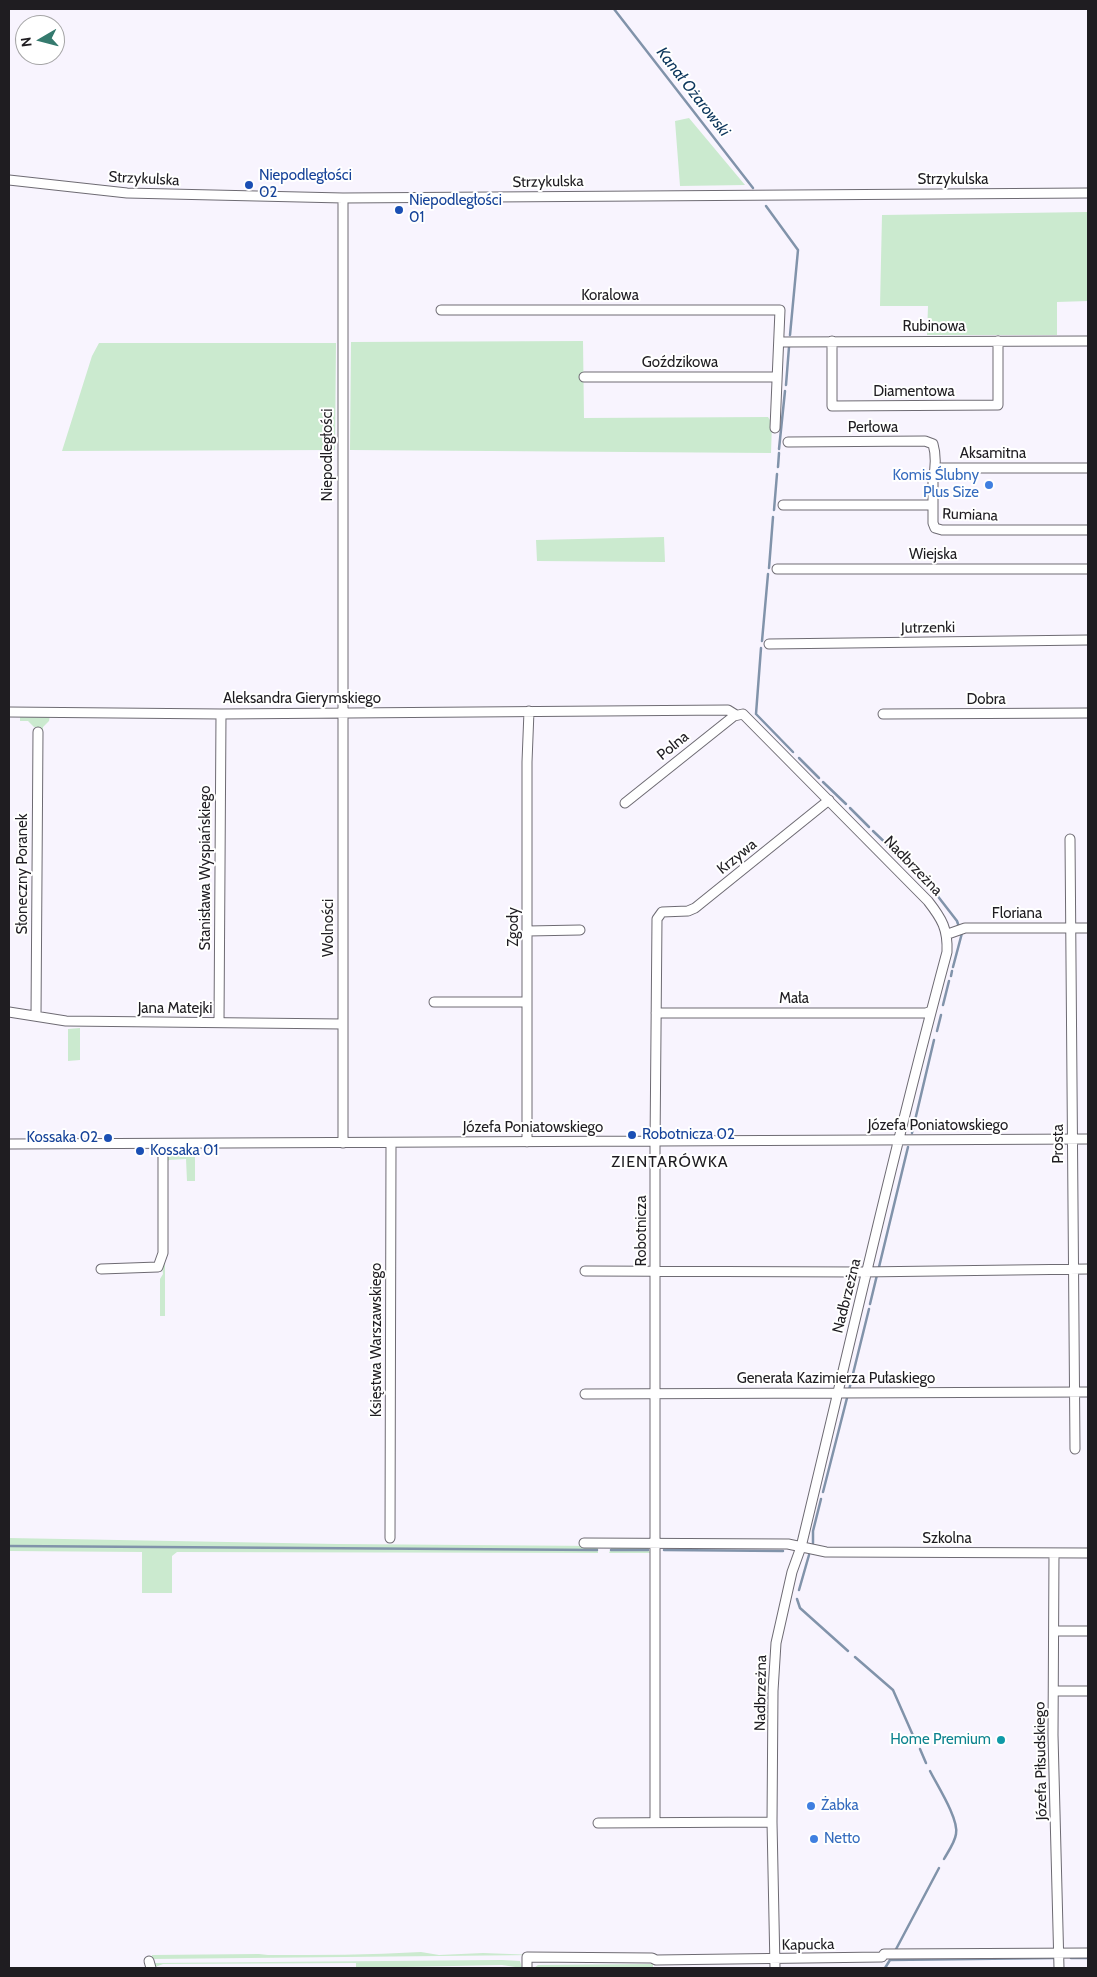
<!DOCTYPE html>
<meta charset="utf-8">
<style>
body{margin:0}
#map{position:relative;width:1097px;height:1977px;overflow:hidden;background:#f8f4fe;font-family:Cabin,sans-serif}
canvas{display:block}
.frame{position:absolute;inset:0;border:10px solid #1f1d21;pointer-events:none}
.north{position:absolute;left:15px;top:15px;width:50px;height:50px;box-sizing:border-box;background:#fff;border:1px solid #a5a5a6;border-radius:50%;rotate:262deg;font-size:14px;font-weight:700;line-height:20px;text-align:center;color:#1f1d21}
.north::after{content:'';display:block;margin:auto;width:18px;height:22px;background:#357a6e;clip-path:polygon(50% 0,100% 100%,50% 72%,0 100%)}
</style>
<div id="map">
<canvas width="1097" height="1977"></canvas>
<div class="frame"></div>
<div class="north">N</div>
</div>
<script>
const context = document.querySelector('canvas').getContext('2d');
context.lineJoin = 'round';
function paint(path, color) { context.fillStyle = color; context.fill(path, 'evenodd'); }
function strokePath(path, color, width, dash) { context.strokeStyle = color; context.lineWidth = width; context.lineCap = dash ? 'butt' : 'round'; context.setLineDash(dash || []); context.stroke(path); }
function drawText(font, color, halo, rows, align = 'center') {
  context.font = font + ' Cabin,sans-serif'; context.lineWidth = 4; context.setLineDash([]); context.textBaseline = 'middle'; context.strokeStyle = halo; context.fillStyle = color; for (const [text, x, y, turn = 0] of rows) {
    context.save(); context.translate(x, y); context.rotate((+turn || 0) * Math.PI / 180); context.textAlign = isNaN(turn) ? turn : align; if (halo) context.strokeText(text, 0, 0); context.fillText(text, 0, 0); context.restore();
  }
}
paint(new Path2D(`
 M689 118 745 185 680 186 675 121Z
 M1088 212V301L1057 302V335H927L928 306H880L882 215Z
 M583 341 584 418 768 417 772 423 771 453 350 450 351 342Z
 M99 343H336L335 450 62 451 92 356Z
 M664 537 665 562 537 561 536 540Z
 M20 715H50L49 721 43 727V731H38V727H34L28 721H20Z
 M80 1028V1060L68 1061V1029Z
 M165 1154H195V1181H187L186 1159 169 1160 167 1162Z
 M165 1253V1316H160V1279L163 1274 162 1266Z
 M9 1538 337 1544 598 1546V1553L177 1552 172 1556V1593H142V1552L9 1551Z
 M612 1546 648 1547 650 1553H609Z
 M421 1952 439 1955 483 1953 536 1955 152 1959V1955L259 1954 268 1955C319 1955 370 1955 421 1952Z
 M502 1960 520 1961 522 1968 502 1965 356 1968V1963L163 1964 155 1967 154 1963Z
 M653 1964V1968H534L538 1965Z`), '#cbeacf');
strokePath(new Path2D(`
 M614 9 753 188
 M766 206 798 250 790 335
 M786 385 789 347
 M779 449 785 391
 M778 467 779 453
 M774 510 777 474
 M769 568 773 517
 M762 641 768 574
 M761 648 756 714 793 752
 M799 758 819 778
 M823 782 846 804
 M850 808 869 827
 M873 831 913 869
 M916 872 930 886
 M933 890 957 921 959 927
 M953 967 962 933
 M951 976 952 971
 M943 1005 949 981
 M937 1031 941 1015
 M912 1133 934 1040
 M879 1267 908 1147
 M870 1304 877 1275
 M849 1390 869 1309
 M823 1492 847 1398
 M813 1543V1531L821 1499
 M9 1546 597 1550
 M611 1550H648
 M664 1550 783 1551
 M799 1590 809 1555
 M797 1599 800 1608 848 1651
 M855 1657 893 1690 915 1740
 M920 1749 926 1763
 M930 1771C937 1785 959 1819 956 1834 955 1842 948 1852 944 1859
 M894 1953 939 1868
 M1071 1958H1088
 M890 1960 1055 1958
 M885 1968 890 1960`), '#8193aa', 2.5);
const minor = new Path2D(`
 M9 180 127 193 343 198 1088 193
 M441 310H780L775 428
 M832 341V406L998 405V341
 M780 342 1088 341
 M584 377H776
 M788 442 925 441 933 444C936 454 936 468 933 478V523L935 528 942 530H1088
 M935 468H1088
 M783 505H933
 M777 569H1088
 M769 644 1088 640
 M9 712 221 714 728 710 736 715
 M883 714 1088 713
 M625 803 734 716 743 714 928 901C942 919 948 929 947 952 894 1149 849 1348 801 1547L792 1572 776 1643 773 1691 772 1822 775 1968
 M1070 839 1075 1449
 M528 931 580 930
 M948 934 965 928H1088
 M434 1002H527
 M9 1012 66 1021 342 1024
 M656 1013H926L931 1011
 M36 1016 38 732
 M219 1022 221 714
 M527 1142V762L529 711
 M343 1143V198
 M9 1144 1088 1139
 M101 1269 158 1267 163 1253V1144
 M585 1271 862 1272 1088 1269
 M585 1394 1088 1392
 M390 1538 391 1143
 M584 1543 788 1544 826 1552 1088 1553
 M1054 1553 1053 1735 1059 1968
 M1055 1631H1088
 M1054 1691H1088
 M655 1822V1146L657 919 662 912 688 911 695 908 829 800
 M598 1823 772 1822
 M149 1961 151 1968
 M527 1968V1957L652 1958 656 1960 882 1957 884 1954 1088 1953`);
strokePath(minor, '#6e6b73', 11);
strokePath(minor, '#fff', 9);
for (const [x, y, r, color] of [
 [249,185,5,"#1a4fb4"],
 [399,210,5,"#1a4fb4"],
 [989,485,5,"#3f7fe0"],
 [632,1135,5,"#1a4fb4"],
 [108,1138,5,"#1a4fb4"],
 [140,1151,5,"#1a4fb4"],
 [1001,1740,5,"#0f9aa8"],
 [811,1806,5,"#3f7fe0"],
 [814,1839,5,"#3f7fe0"]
]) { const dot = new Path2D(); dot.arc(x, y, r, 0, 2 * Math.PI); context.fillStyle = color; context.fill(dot); strokePath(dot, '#fff', 2); }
drawText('15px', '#164399', '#fff', [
 ["Niepodległości",259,176],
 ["02",259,193],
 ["Niepodległości",409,201],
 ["01",409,218],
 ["Robotnicza 02",642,1135],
 ["Kossaka 02",98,1138,"right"],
 ["Kossaka 01",150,1151]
], 'left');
drawText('15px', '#1f1d21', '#fff', [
 ["Strzykulska",144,179,3],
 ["Strzykulska",953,180],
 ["Strzykulska",548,182,-1],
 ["Koralowa",610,296],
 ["Rubinowa",934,327],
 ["Goździkowa",680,363],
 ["Diamentowa",914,392],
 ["Perłowa",873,428],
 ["Aksamitna",993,454],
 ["Niepodległości",328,455,-90],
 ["Rumiana",970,515,2],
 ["Wiejska",933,555],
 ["Jutrzenki",928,628,-1],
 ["Aleksandra Gierymskiego",302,699],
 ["Dobra",986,700],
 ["Polna",673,746,-39],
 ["Krzywa",737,857,-39],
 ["Nadbrzeżna",913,866,46],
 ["Stanisława Wyspiańskiego",206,868,-90],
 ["Słoneczny Poranek",23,874,-90],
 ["Floriana",1017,914],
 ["Zgody",514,927,-90],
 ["Wolności",329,928,-90],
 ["Mała",794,999],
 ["Jana Matejki",175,1009],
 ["Józefa Poniatowskiego",938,1126],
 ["Józefa Poniatowskiego",533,1128],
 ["Prosta",1059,1144,-90],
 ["Robotnicza",642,1231,-90],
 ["Nadbrzeżna",847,1296,-76],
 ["Księstwa Warszawskiego",377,1340,-90],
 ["Generała Kazimierza Pułaskiego",836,1379],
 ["Szkolna",947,1539],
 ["Nadbrzeżna",761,1693,-89],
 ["Józefa Piłsudskiego",1041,1761,-91],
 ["Kapucka",808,1945,-1]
]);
drawText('15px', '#366cbe', '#fff', [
 ["Komis Ślubny",979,476,"right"],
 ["Plus Size",979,493,"right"],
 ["Żabka",821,1806],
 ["Netto",824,1839]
], 'left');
drawText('15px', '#0d838f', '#fff', [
 ["Home Premium",991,1740]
], 'right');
drawText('italic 16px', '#0a345a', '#fff', [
 ["Kanał Ożarowski",693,92,52]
]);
context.letterSpacing = '1px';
drawText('16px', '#1f1d21', '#fff', [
 ["ZIENTARÓWKA",670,1162]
]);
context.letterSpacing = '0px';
</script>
